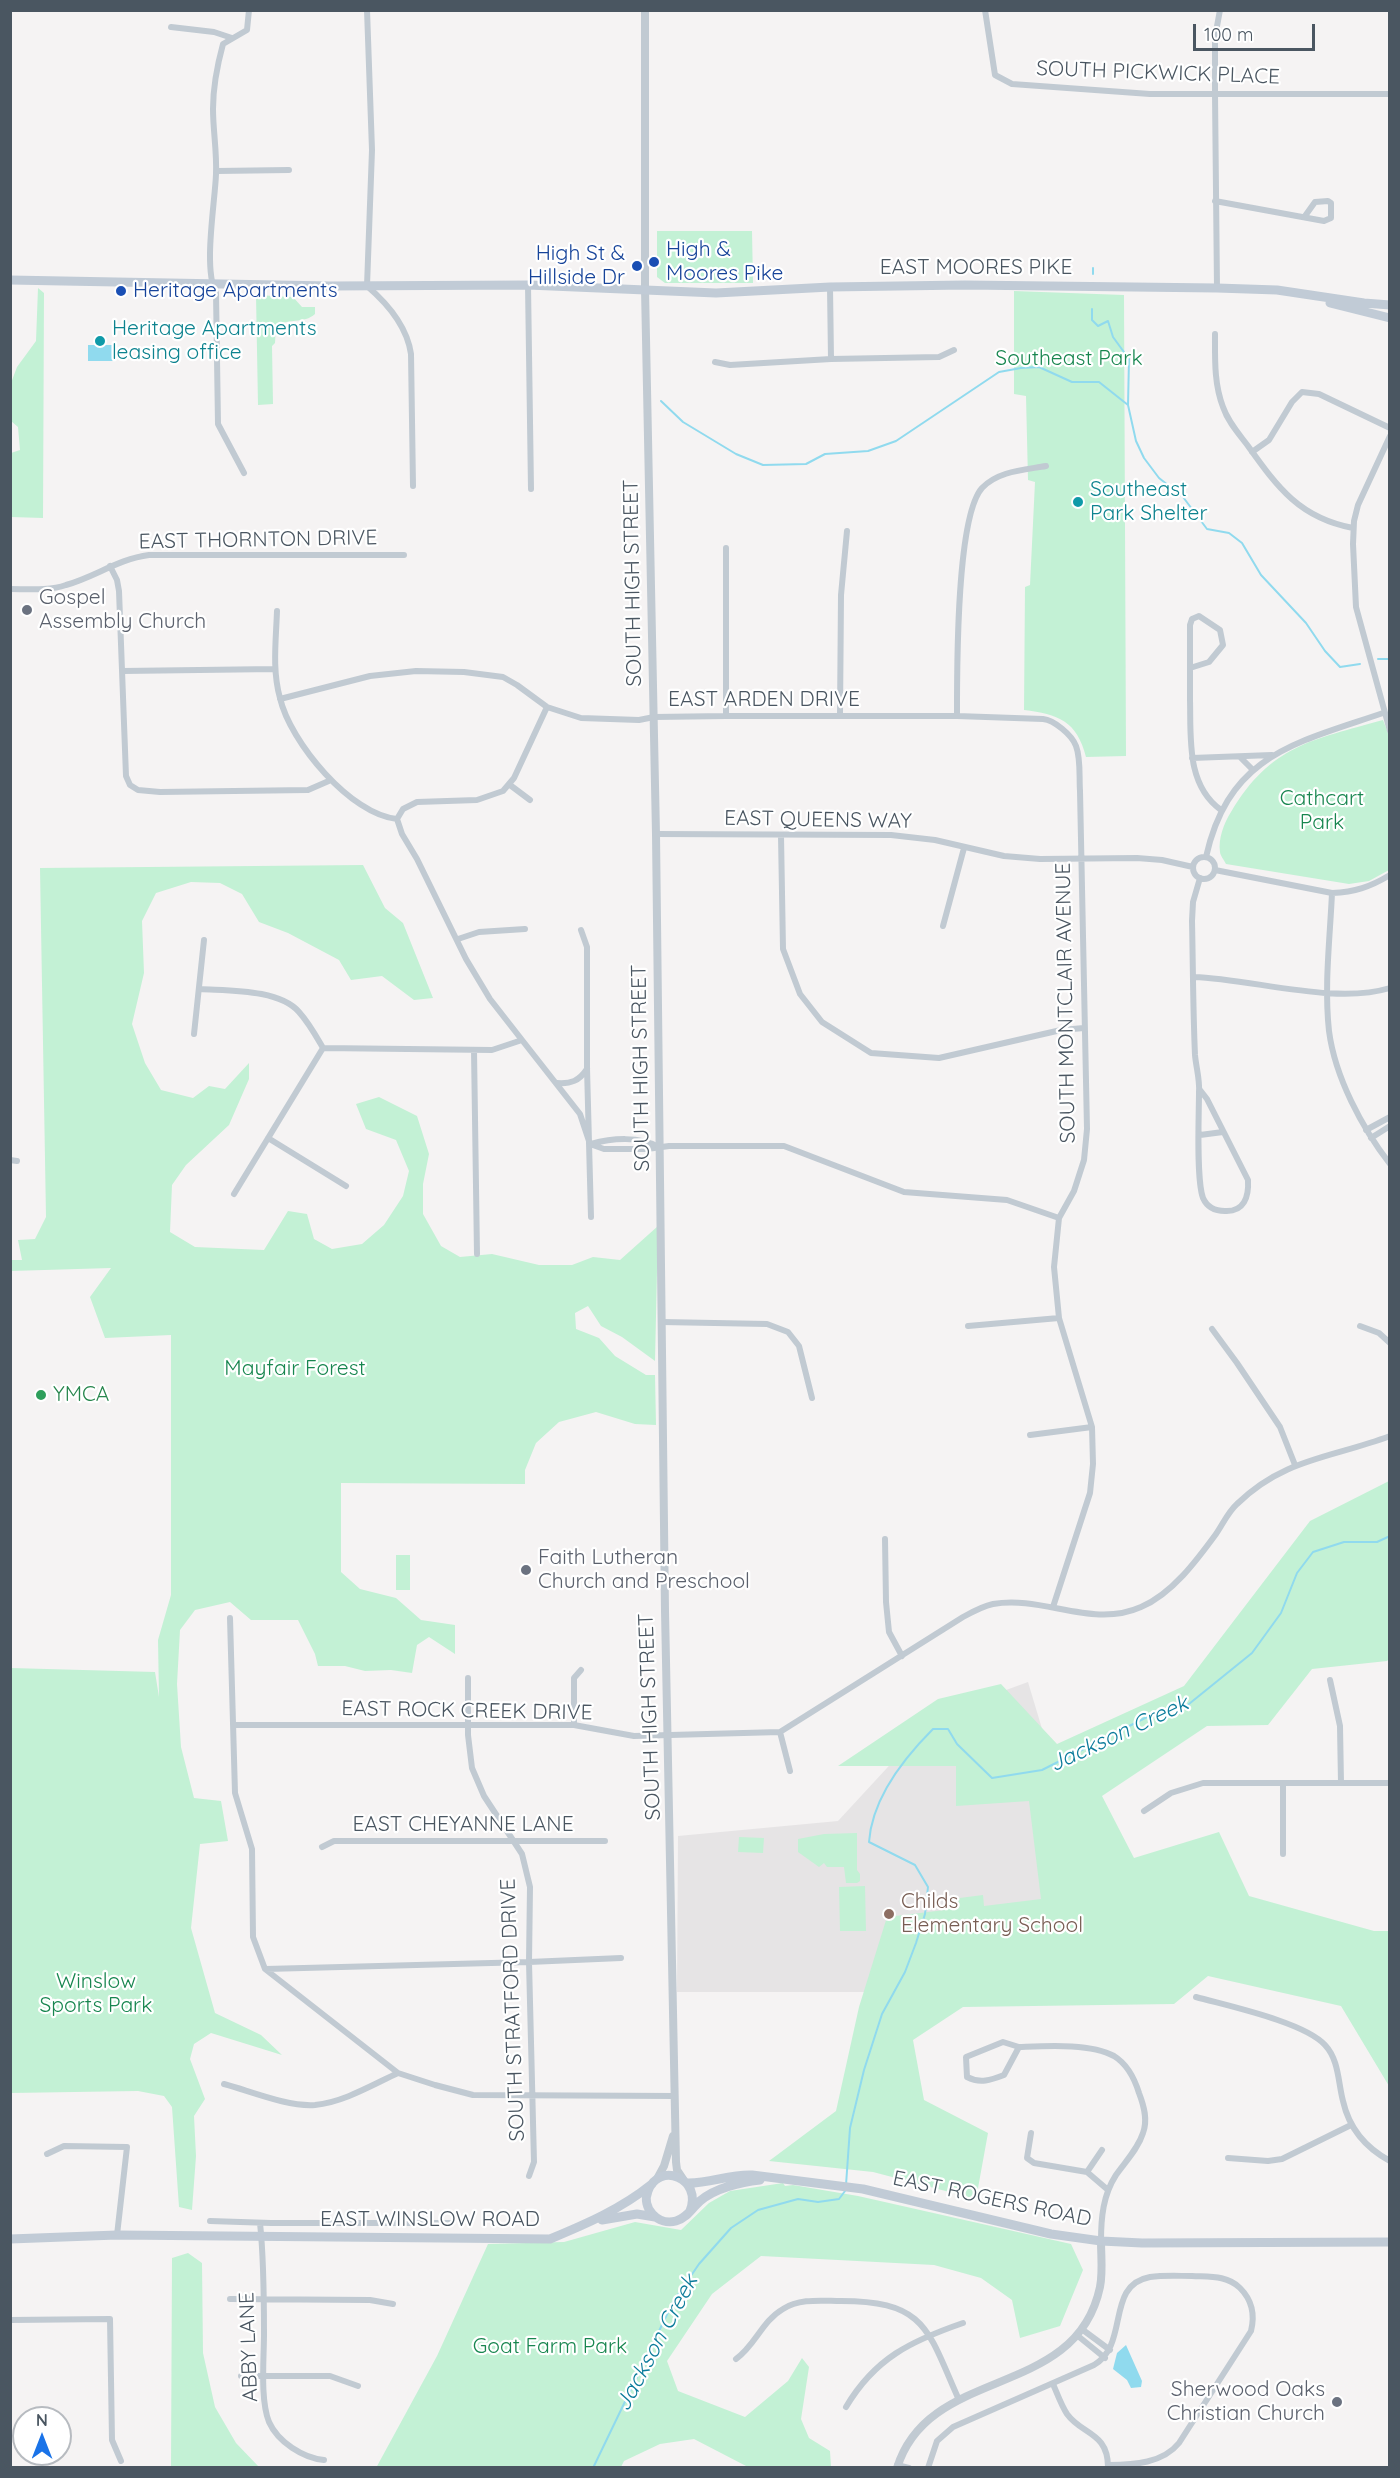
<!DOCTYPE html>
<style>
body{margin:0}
#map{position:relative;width:1400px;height:2478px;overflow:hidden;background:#f5f3f3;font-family:Quicksand,sans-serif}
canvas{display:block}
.frame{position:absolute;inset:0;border:12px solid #4a5661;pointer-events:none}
.north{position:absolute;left:12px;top:2406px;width:60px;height:60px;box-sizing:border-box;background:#fff;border:2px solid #b7bbc0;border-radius:50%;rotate:0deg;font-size:16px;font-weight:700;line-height:24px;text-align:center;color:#4a5661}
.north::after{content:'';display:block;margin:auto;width:21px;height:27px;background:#1a73e8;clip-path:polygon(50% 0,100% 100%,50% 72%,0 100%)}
.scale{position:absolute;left:1193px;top:24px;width:122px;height:27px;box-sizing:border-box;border:3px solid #4a5661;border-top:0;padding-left:8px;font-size:18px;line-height:21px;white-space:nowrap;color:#4a5661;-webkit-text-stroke:4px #fff;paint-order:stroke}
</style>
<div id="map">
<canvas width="1400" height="2478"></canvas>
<div class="frame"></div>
<div class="north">N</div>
<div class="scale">100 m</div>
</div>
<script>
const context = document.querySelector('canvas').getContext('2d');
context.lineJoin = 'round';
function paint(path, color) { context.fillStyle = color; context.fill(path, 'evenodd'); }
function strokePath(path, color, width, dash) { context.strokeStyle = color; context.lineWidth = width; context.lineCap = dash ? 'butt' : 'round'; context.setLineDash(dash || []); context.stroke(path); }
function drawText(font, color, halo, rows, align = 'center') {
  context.font = font + ' Quicksand,sans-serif'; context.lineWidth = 4.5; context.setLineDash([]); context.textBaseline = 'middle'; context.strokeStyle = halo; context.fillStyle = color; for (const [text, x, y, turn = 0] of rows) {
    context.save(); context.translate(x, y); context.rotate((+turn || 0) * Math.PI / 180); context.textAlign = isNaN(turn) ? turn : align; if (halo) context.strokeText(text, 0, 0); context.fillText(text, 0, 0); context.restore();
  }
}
paint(new Path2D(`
 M1028 1682 1121 1992H677L678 1836 838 1821 935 1716Z`), '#e6e4e5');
paint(new Path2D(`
 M657 231H752L753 283H665L657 277Z
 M38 288 44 293 43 518 11 517V453L20 450 18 427 11 421V383L17 367 36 341Z
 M1014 291 1124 295 1126 756 1086 757C1077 721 1058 714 1024 710L1025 587 1030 585 1035 482 1028 480 1026 396 1014 394Z
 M256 295 293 297 302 307H315V314C304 324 288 318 276 326L275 343 272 346 273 404 258 405Z
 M1383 720 1390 738 1389 870 1369 881 1349 884 1226 864C1224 860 1220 855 1220 852 1218 839 1224 823 1231 812 1271 745 1312 740 1383 720Z
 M363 865 385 908 403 923 433 998 414 1000 382 976 351 980 339 960 288 933 259 922 242 894 220 883 191 882 156 893 142 921 144 973 132 1024 145 1063 161 1090 193 1098 209 1086 225 1089 249 1063V1079L229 1125 186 1165 172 1185 170 1232 195 1247 264 1250 288 1211 307 1214 314 1239 332 1249 362 1244 384 1225 403 1196 409 1171 396 1140 366 1129 356 1104 379 1097 417 1116 429 1154 423 1184V1214L441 1246 460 1257 492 1254 539 1265H572L593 1257 620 1260 658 1226 655 1361 622 1337 601 1326 588 1306 575 1313 576 1329 599 1338 615 1356 646 1375H655L656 1425 635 1424 596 1412 559 1422 536 1443 525 1470V1484L341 1483V1572L360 1589 396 1598 421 1620 455 1625V1654L429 1637 417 1645 412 1673 391 1670 365 1671 345 1666H318L315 1654 298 1620H251L230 1602 195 1610 180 1630 177 1684 181 1747 194 1798 221 1801 228 1841 200 1844 191 1928 215 2013 261 2035 282 2055 211 2033 194 2044 190 2059 205 2099 194 2116 196 2156 192 2210 179 2207 172 2107 164 2096 138 2091 11 2093V1668L155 1672 159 1697 158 1640 171 1595V1335L105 1338 90 1297 111 1268 11 1271V1260H22L18 1240 35 1239 46 1217 40 868Z
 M1389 1481 1390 1658 1387 1661 1312 1669 1268 1725 1207 1726 1102 1796 1134 1858 1219 1832 1249 1896 1374 1931H1389V2086L1341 2006 1208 1976 1174 2004 963 2007 913 2040 924 2100 988 2133 976 2199 873 2172 769 2161 836 2111 859 2007 887 1917 945 1910 944 1900 983 1895 984 1906 1041 1899 1029 1801 956 1806V1766H838L938 1699 1001 1684 1057 1744 1184 1686 1310 1521Z
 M396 1555H410V1590H396Z
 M857 1833V1870L860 1874V1881L857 1883H846L844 1867H827L824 1863 819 1867 798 1852V1839L824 1834Z
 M739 1837 764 1838 763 1853 738 1852Z
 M865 1886 866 1931H840L839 1887Z
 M783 2183 785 2186 793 2185 858 2196 1071 2244 1083 2270 1060 2326 1020 2338 1012 2300 981 2278 934 2265 761 2256 712 2294 667 2361 678 2391 745 2417 788 2381 802 2358 809 2367 801 2419 809 2438 830 2451 831 2467H748L694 2439 660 2444 624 2461 621 2467 376 2468 437 2356 488 2244 564 2242 635 2222 681 2230 709 2203 730 2191Z
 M188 2253 202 2263 203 2353 215 2407 236 2443 259 2467H171L172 2258Z`), '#c3f1d5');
paint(new Path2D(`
 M88 345H114V361H88Z
 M1126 2345 1142 2381 1141 2387 1131 2388 1127 2380 1113 2369 1117 2353Z`), '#90daee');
strokePath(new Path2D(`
 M1093 274V268
 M1092 309V320L1098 326 1108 321 1113 337 1129 359 1128 405 1136 441 1144 458 1159 478 1183 497 1207 529 1229 533 1242 543 1261 575 1306 623 1325 651 1340 667 1360 664
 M661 401 683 422 736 454 763 465 806 464 825 454 868 451 896 441 999 372 1021 368 1039 367 1072 382H1099L1128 405
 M1378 659H1390
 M846 2185 850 2128 864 2070 882 2014 905 1972 916 1943 925 1914 928 1887 915 1865 869 1842C872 1799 904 1758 933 1729H948L957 1744 992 1778 1042 1770 1153 1714 1184 1708 1252 1653 1281 1613 1297 1573 1313 1552 1344 1542H1377L1390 1536
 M593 2468 673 2302 699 2264 731 2228 758 2210 798 2199 818 2202 839 2199 845 2191`), '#90daee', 2);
strokePath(new Path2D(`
 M367 10 372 150 367 286C388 304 407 326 411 354L413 486
 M985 10 995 75 1012 84 1150 94H1390
 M171 27 214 32 232 38
 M217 171 289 170
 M1215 201 1324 221 1331 218V203L1328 201 1315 202 1305 216
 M528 285 531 489
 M830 287 831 359
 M1217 288 1215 94V37L1220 10
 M1215 334C1215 359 1214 384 1223 407 1228 422 1239 434 1248 446 1278 488 1300 518 1353 528
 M715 362 730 365 831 359 939 357 954 350
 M1390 436 1358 505 1354 521 1353 544 1356 607 1390 731
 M1252 452 1269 440 1292 402 1302 392 1319 394 1390 428
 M244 473 218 424 216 293C203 269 215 203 216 174 217 152 213 130 213 109 213 86 217 66 223 44L247 30 249 10
 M110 566 117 580 119 591 126 776 130 785 138 790 160 792 308 790 331 780
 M10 589C28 589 49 591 66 585 95 577 118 559 149 555H404
 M277 611C276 640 272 670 280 698 290 742 351 815 397 819L402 834 417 859 466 959 490 999 522 1040
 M1190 668 1209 662 1223 645 1220 630 1199 616 1192 619 1190 625C1190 650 1190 675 1190 699 1191 738 1186 785 1221 810
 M123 671 275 669
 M280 699 370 676 416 671 464 672 503 677 517 685 547 707 581 718 639 720 654 717 726 716H957L1043 719C1054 720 1072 735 1076 746 1081 759 1079 777 1080 791L1087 1129 1084 1160 1074 1191 1059 1218 1054 1267 1059 1318 1092 1427 1093 1464 1090 1493 1053 1607
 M726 716V548
 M840 716 841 595 847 531
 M957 716C957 673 956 517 982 488 998 471 1024 470 1046 466
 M1240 757 1253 770
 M1192 758 1272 755
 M510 785 530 800
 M397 819 403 809 417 802 477 800 503 791 514 778 547 707
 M656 834 891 835 935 840 1004 856 1040 859 1137 858 1162 860 1193 867
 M781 836 783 949 800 994 822 1022 871 1053 939 1058 1061 1030 1084 1028
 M1206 857C1229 754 1296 743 1383 713
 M1193 868a11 11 0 1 1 22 0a11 11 0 1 1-22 0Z
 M1215 870 1332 893C1355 892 1370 887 1390 875
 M1332 893C1330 938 1324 986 1329 1031 1335 1077 1362 1128 1390 1164
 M943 926 964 848
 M581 930 587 947V1068L591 1217
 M458 939 479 932 525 929
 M1194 977C1253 979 1334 1005 1390 988
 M200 989C229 991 279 989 299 1012 309 1023 316 1036 323 1048
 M194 1034 204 940
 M323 1048 492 1050 522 1040 580 1114 590 1144 604 1149H647L669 1146H784L904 1192 1007 1200 1059 1218
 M474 1050 477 1254
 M557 1083C571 1084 579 1081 587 1069
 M1200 1090 1207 1099 1248 1180C1249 1197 1244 1212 1225 1211 1215 1211 1207 1207 1203 1198 1196 1179 1199 1114 1199 1092 1200 1080 1196 1067 1195 1055 1193 1011 1193 966 1192 921L1193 902 1200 878
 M1366 1130 1390 1117
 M1200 1135 1223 1132
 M268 1138 346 1186
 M1371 1138 1390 1126
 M591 1144C612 1138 640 1136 659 1147
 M10 1160 17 1161
 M234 1194 323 1048
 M662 1322 767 1324 788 1332 799 1346 812 1398
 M968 1326 1059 1318
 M1360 1326 1379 1333 1390 1343
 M1212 1329 1237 1363 1280 1427 1295 1465
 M1030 1435 1092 1427
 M885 1539 886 1602 889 1632 902 1656
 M230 1618 235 1793 252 1849 253 1937 265 1969 398 2073 435 2085 473 2095 675 2096
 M468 1678V1735L472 1768 484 1796 522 1854 530 1887 529 1962 534 2162 529 2176
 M1330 1680 1340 1726 1341 1783
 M233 1725H574L634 1736 780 1732 963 1617C972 1612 983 1606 993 1604 1043 1595 1092 1629 1141 1607 1172 1594 1197 1560 1216 1534 1223 1524 1228 1512 1237 1504 1284 1458 1332 1458 1390 1436
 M574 1725V1678L581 1670
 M780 1732 790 1771
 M1283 1783V1854
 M1144 1811 1171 1793 1203 1783H1390
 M322 1847 334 1841H605
 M266 1969 529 1962 621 1958
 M1196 1997C1228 2006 1304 2022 1325 2045 1339 2060 1338 2082 1343 2101 1349 2128 1366 2148 1390 2161
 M1019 2047 1003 2042 966 2057 967 2077C980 2084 991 2080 1004 2075L1019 2047C1046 2046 1090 2043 1114 2056 1127 2064 1135 2080 1139 2093 1144 2106 1148 2120 1143 2133 1138 2149 1125 2162 1116 2175 1103 2195 1101 2218 1101 2241
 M224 2084C250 2091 288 2107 315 2105 344 2102 372 2085 398 2073
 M1031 2133 1027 2158 1034 2163 1087 2172 1108 2190
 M47 2154 64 2146 127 2147 117 2235
 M1228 2158 1268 2161 1282 2159 1351 2125
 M1087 2172 1102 2150
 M210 2221 271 2223H452
 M260 2223C264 2260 264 2297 264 2334 264 2359 260 2399 269 2422 278 2442 303 2458 324 2460
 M230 2299 370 2300 393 2304
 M10 2320 110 2319 112 2440 121 2461
 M1083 2330 1110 2350
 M1078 2336 1105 2358
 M736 2359C755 2346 762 2321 783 2309 800 2298 822 2301 841 2301 927 2301 928 2331 959 2400
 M241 2376H330L358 2386
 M1053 2384C1057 2393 1061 2405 1067 2414 1082 2435 1108 2432 1108 2467
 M846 2407C875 2358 911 2341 963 2323
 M897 2465 909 2468
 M928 2468 937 2441 953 2427 1094 2365C1130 2344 1105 2285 1150 2277 1164 2275 1178 2276 1192 2276 1209 2277 1227 2275 1240 2288 1252 2300 1255 2315 1251 2331L1179 2443C1163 2463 1134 2465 1109 2465`), '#c1cad2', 6);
strokePath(new Path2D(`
 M645 10V289L656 834 665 1611 676 2162 677 2170 683 2179
 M657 2179 664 2166 673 2136
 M897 2468C929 2364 1076 2401 1100 2287 1103 2272 1101 2257 1101 2241`), '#c1cad2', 8);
strokePath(new Path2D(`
 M10 280 330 286 528 285 716 293 830 287 965 285 1217 288 1277 290 1364 303 1390 305
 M1330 303 1390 318
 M686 2183C709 2184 729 2174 752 2175L863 2189 1051 2234 1101 2241 1142 2243 1390 2242
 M690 2211C703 2178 659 2161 648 2191 641 2208 658 2226 676 2221 687 2218 692 2208 700 2201 715 2188 741 2182 760 2180
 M602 2220 637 2214 655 2217
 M10 2239 117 2235 550 2239C586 2224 621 2209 652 2184`), '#c1cbd6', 9);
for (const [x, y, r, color] of [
 [654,262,6,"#1a4fb4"],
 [637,266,6,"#1a4fb4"],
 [121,291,6,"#1a4fb4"],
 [100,341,6,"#0f9aa8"],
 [1078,502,6,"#0f9aa8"],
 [27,610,6,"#6b7280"],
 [41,1395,6,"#2e9e5b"],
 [526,1570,6,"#6b7280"],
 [889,1914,6,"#8d6e63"],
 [1337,2402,6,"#6b7280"]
]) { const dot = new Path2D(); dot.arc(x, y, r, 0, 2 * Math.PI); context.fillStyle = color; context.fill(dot); strokePath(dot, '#fff', 2); }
drawText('21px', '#4a5661', '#fff', [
 ["SOUTH PICKWICK PLACE",1158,73,2],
 ["EAST MOORES PIKE",976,268],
 ["EAST THORNTON DRIVE",258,540,-1],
 ["SOUTH HIGH STREET",633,583,-91],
 ["EAST ARDEN DRIVE",764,700],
 ["EAST QUEENS WAY",818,820,1],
 ["SOUTH MONTCLAIR AVENUE",1066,1003,-91],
 ["SOUTH HIGH STREET",641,1068,-91],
 ["EAST ROCK CREEK DRIVE",467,1711,1],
 ["SOUTH HIGH STREET",650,1717,-92],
 ["EAST CHEYANNE LANE",463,1825],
 ["SOUTH STRATFORD DRIVE",513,2010,-92],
 ["EAST ROGERS ROAD",992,2199,12],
 ["EAST WINSLOW ROAD",430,2220],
 ["ABBY LANE",249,2347,-92]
]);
drawText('21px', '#164399', '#fff', [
 ["High &",666,250],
 ["Moores Pike",666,274],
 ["High St &",625,254,"right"],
 ["Hillside Dr",625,278,"right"],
 ["Heritage Apartments",133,291]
], 'left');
drawText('21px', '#0d838f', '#fff', [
 ["Heritage Apartments",112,329],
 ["leasing office",112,353],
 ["Southeast",1090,490],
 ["Park Shelter",1090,514]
], 'left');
drawText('21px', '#17864f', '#fff', [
 ["Southeast Park",1069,359],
 ["Cathcart",1322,799],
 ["Park",1322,823],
 ["Mayfair Forest",295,1369],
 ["Winslow",96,1982],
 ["Sports Park",96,2006],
 ["Goat Farm Park",550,2347]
]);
drawText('21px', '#5b616d', '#fff', [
 ["Gospel",39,598],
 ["Assembly Church",39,622],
 ["Faith Lutheran",538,1558],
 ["Church and Preschool",538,1582],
 ["Sherwood Oaks",1325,2390,"right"],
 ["Christian Church",1325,2414,"right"]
], 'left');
drawText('21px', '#27864d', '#fff', [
 ["YMCA",53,1395]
], 'left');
drawText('21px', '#785e54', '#fff', [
 ["Childs",901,1902],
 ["Elementary School",901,1926]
], 'left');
drawText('italic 22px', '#0c7c9b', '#fff', [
 ["Jackson Creek",1119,1734,-25],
 ["Jackson Creek",657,2343,-62]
]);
</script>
